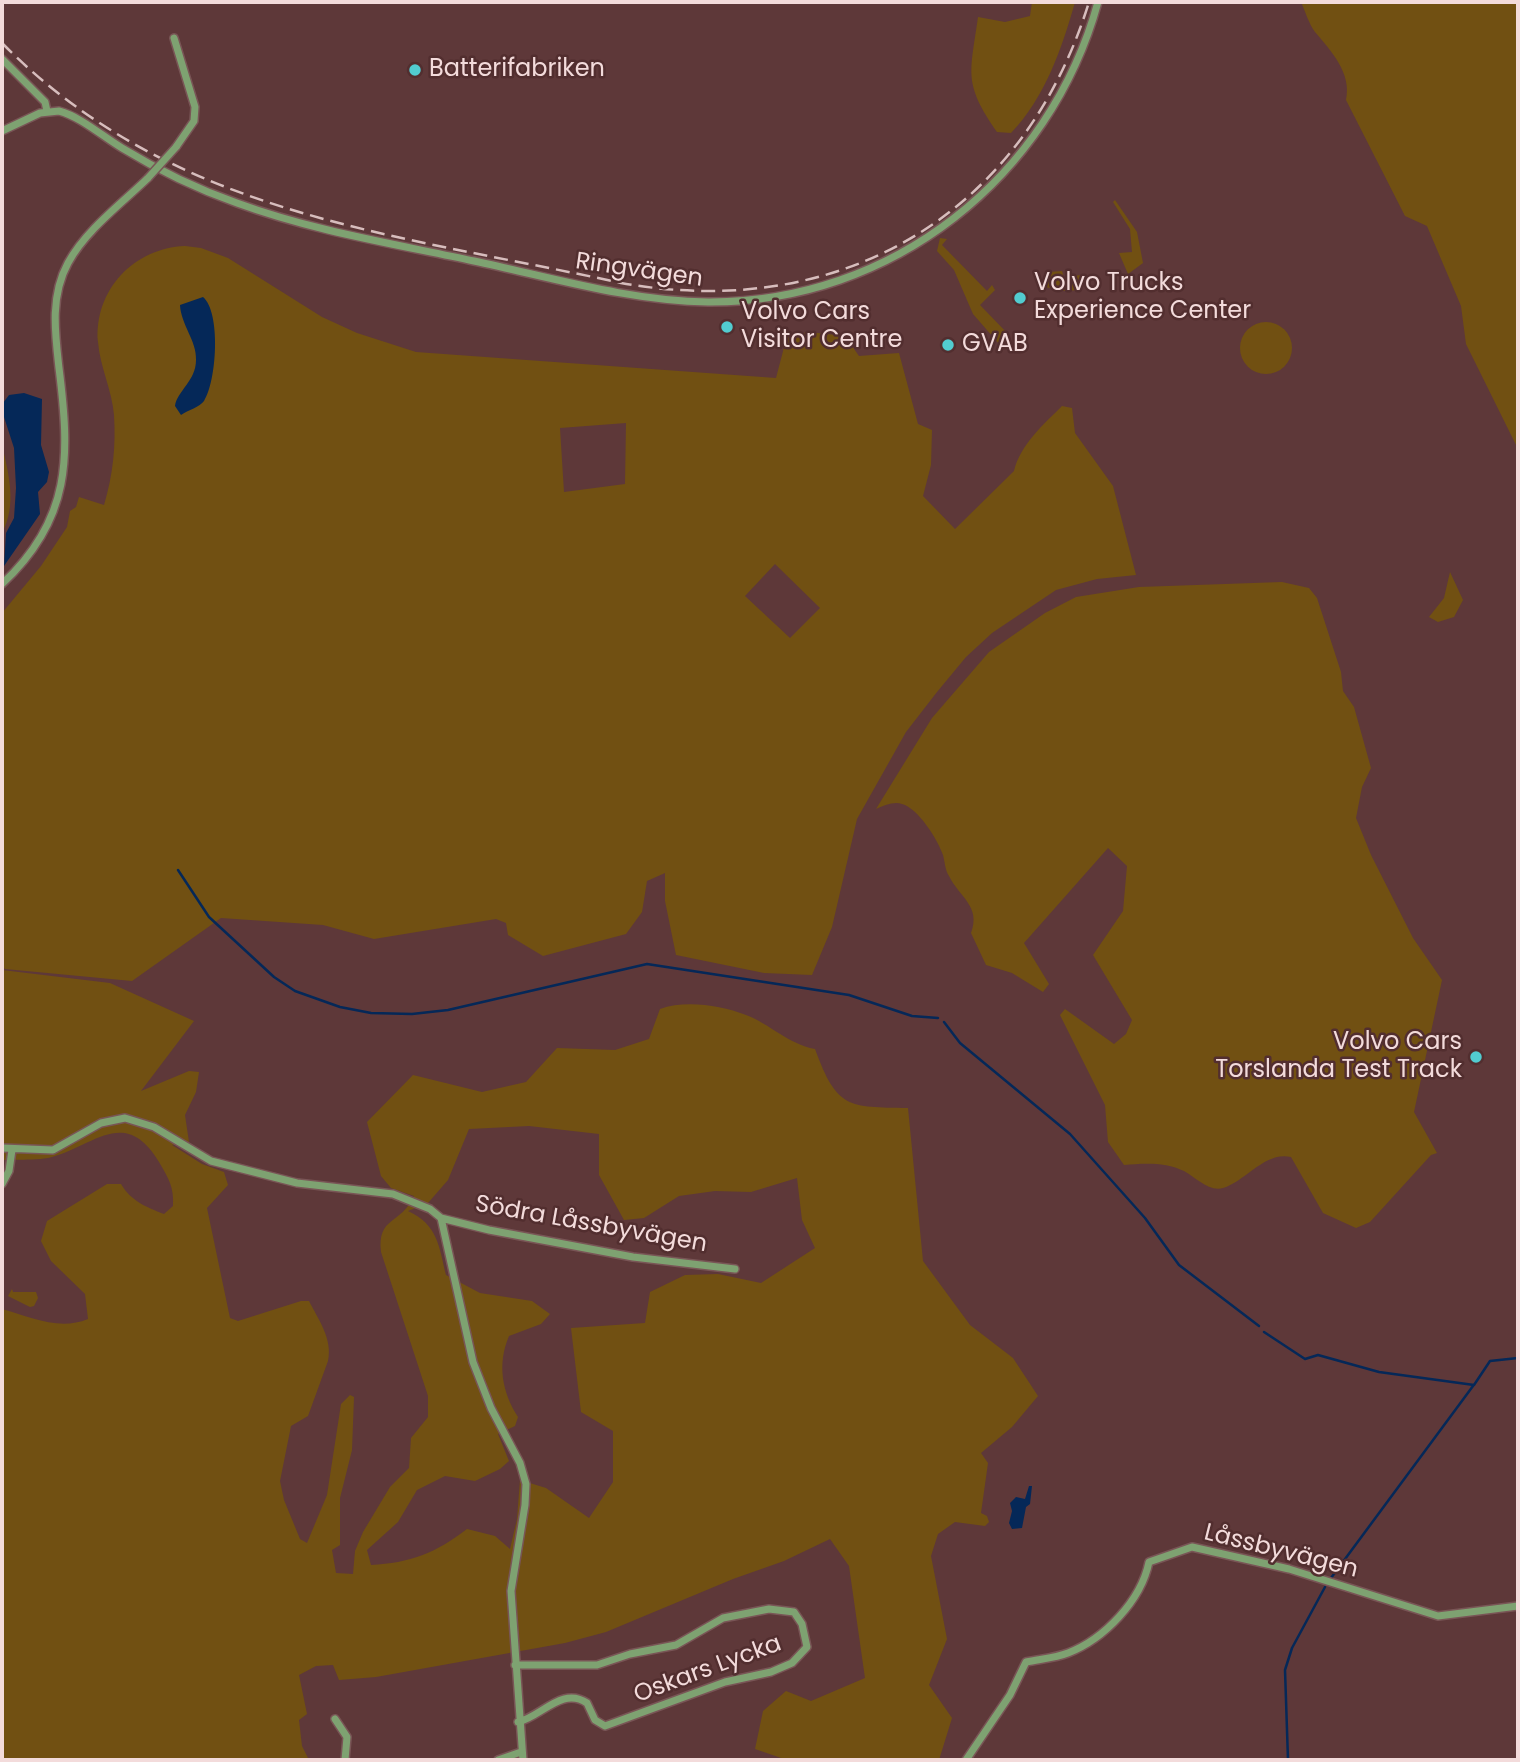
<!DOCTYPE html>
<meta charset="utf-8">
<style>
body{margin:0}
#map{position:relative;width:1520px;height:1762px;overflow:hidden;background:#5e3839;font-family:Poppins,sans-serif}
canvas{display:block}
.frame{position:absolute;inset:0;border:4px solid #f3dbdb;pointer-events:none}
</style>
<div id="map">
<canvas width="1520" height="1762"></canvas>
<div class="frame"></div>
</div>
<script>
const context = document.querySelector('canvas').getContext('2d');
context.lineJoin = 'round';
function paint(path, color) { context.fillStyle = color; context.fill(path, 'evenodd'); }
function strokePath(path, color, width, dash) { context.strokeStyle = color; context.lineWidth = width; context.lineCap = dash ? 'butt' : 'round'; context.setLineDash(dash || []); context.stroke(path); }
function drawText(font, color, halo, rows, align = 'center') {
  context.font = font + ' Poppins,sans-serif'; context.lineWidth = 5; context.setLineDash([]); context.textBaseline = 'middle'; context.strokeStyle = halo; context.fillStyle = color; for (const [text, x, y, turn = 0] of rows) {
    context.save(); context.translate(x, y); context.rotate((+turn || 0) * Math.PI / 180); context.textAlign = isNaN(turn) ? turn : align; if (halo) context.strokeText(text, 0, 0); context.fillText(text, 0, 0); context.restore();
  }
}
paint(new Path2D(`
 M1032 2H1075C1062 48 1045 98 1011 133L997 132C963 83 970 74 978 17L1005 22 1030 16Z
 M1301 2H1518V449L1466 344 1461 306 1427 226 1405 216 1346 100C1352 73 1331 51 1315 32 1309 24 1305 11 1301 2Z
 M1115 200 1137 232 1143 263 1128 274 1119 253 1132 252 1130 229 1113 202Z
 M940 238 947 239 942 245 987 291 992 285 995 290 980 305 1009 335 1000 345 973 314 954 270 937 251Z
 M185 246 201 248 228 258 322 317 357 333 416 352 776 378 787 336 809 332 845 336 859 356 899 353 918 424 932 430 931 465 923 496 955 529 1014 471C1020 445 1044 424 1062 406L1072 408 1075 433 1113 486 1136 575 1097 579 1056 590 992 633 966 657 937 692 906 732 857 819 832 927 812 975 764 973 676 955 665 901V873L647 881 642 912 626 934 543 956 508 935 506 923 496 919 374 939 323 925 221 918 132 981 5 969 2 966V613L41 566 67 527 70 511 76 507 79 497 104 505C113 475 116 446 114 415 112 390 100 367 98 342 94 290 134 248 185 246ZM626 423 625 484 564 492 560 428ZM775 564 820 608 790 638 745 596Z
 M1062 271 1064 278 1080 275 1081 290 1060 291 1046 287 1045 277 1049 272Z
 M1240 348a26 26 0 1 1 52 0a26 26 0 1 1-52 0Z
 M2 445C9 475 17 505 2 533Z
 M1450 572 1463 600 1454 617 1438 622 1429 617 1444 598Z
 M1282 582 1309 588 1317 598 1341 672 1343 691 1354 707 1371 768 1362 787 1356 818 1371 855 1413 938 1442 980 1414 1112 1437 1153 1431 1155 1370 1222 1356 1228 1323 1213 1291 1157C1265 1151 1246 1181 1223 1188 1209 1192 1195 1177 1184 1171 1166 1162 1144 1163 1124 1165L1108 1142 1105 1105 1060 1015 1065 1009 1114 1044 1126 1034 1132 1020 1093 955 1123 911 1127 866 1108 848 1024 943 1049 984 1043 992 1012 973 986 965 971 933C981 906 960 898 949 876 945 870 945 862 943 855 938 840 918 808 902 804 894 801 883 806 876 809L932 718 989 652 1045 613 1076 597 1139 587Z
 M2 970 110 983 194 1021 141 1091 189 1071 199 1072 196 1092 185 1115 189 1142 172 1145 202 1164 224 1172 228 1185 207 1208 230 1318 238 1321 301 1301H309C318 1319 333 1339 328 1361L308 1416 291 1426 280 1481 284 1500 300 1539 307 1543 327 1495 341 1404 350 1395 354 1397 352 1450 340 1498V1545L332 1550 336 1573 353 1574 355 1551 363 1532 390 1487 409 1468 411 1438 428 1417V1396L381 1252C377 1216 401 1225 414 1196L391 1188 381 1176 367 1122 413 1075 482 1092 526 1082 557 1048 615 1050 649 1039 660 1009C685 1000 720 1005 746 1015 770 1024 788 1044 815 1049 837 1109 848 1107 908 1108L923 1261 970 1325 1013 1358 1038 1396 1012 1427 981 1453 988 1463 981 1513 987 1516 989 1522 985 1526 955 1522 938 1534 931 1556 947 1639 929 1685 952 1718 939 1760H787L755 1749 763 1711 786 1691 811 1701 865 1678 849 1566 830 1539 784 1561 733 1579 606 1632 565 1643 376 1677 339 1680 333 1665 316 1666 299 1675 307 1714 299 1720 302 1746 309 1760H2V1309C31 1317 59 1331 88 1319L85 1294 51 1261 41 1241 47 1221 107 1184H121C131 1201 146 1207 164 1214L173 1206C174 1187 169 1179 159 1162 125 1106 94 1146 52 1157 37 1161 19 1159 3 1160L2 1176ZM529 1126 599 1134V1175L624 1220 644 1218 679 1196 715 1191 751 1192 797 1178 802 1220 815 1248 761 1283 718 1274 685 1275 650 1292 645 1323 571 1328 581 1412 613 1431V1482L589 1518 546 1488 520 1480 517 1519 510 1549 495 1536 467 1529C436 1553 410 1563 371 1565L367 1550 398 1522 417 1490 445 1476 475 1481 500 1469 509 1461 498 1434 515 1426 518 1417C502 1392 497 1364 509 1336L541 1324 550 1314 532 1301 480 1293 446 1275C439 1246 438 1225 408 1211L428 1203 448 1180 469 1129Z
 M12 1289 13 1292H36L38 1298 34 1306 30 1307 8 1296Z`), '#715012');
paint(new Path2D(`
 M203 297C221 312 217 381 204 401 200 407 188 410 181 415L175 406C177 391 196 381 196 360 197 341 181 325 180 305Z
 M24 393 42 399 41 445 49 472 47 482 38 492 40 514 4 566 6 533 14 518 16 488 14 448 4 417 3 403 9 395Z
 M1029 1486H1032L1030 1504 1026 1507 1022 1528 1012 1529 1009 1523 1012 1511 1010 1503 1016 1497 1025 1499Z`), '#052858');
strokePath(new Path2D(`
 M178 870 209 917 274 977 295 991 340 1007 371 1013 412 1014 448 1010 647 964 849 995 912 1016 938 1018
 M944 1022 960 1043 1070 1134 1145 1218 1179 1265 1259 1326
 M1264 1332 1305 1359 1318 1355 1379 1372 1474 1385 1490 1361 1518 1358
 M1331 1578 1473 1386
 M1288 1760 1285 1670 1292 1648 1325 1587`), '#052858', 2.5);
const minor = new Path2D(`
 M174 38 195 107 194 121 176 147
 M2 59 45 102 47 111
 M2 131 40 113 59 111C81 117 102 136 122 148 158 170 197 189 237 203 313 231 395 244 474 261 550 277 629 301 708 302 892 303 1050 177 1098 2
 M2 584C72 519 70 456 59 368 55 333 50 296 68 263 86 230 121 204 148 178
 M2 1148 53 1150 101 1123 125 1118 154 1127 211 1161 297 1183 393 1194 430 1209 441 1218 473 1362 491 1408 520 1463 526 1484 525 1505 511 1591 523 1760
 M2 1184 9 1171 12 1150
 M441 1218 489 1230 633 1257 735 1269
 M515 1665H597L630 1654 676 1645 723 1618 769 1609 794 1612 802 1624 807 1647 792 1663 771 1672 725 1682 605 1726 595 1720 587 1703C562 1686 541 1717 518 1722
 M335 1719 347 1737 345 1760
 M498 1760 521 1752
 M966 1760 1010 1695 1026 1662C1040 1659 1055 1658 1068 1653 1104 1639 1141 1601 1149 1562L1192 1547 1289 1569 1438 1616 1518 1606`);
strokePath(minor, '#795556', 10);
strokePath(minor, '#7ea271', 7);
strokePath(new Path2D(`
 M2 43C174 217 394 233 621 283 840 322 1023 216 1089 2`), '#d7bdbd', 2.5, [14, 7]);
const minorBridge = new Path2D(`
 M148 178 176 147`);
strokePath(minorBridge, '#795556', 10, []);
strokePath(minorBridge, '#7ea271', 7);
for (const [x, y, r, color] of [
 [415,70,7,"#52ccd0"],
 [1020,298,7,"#52ccd0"],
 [727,327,7,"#52ccd0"],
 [948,345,7,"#52ccd0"],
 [1476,1057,7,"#52ccd0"]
]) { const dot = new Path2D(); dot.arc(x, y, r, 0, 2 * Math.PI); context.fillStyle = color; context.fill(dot); strokePath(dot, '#522e2f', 2.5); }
drawText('24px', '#f3dbdb', '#522e2f', [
 ["Batterifabriken",429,70],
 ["Volvo Trucks",1034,284],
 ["Experience Center",1034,312],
 ["Volvo Cars",741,313],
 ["Visitor Centre",741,341],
 ["GVAB",962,345],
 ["Volvo Cars",1462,1043,"right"],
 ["Torslanda Test Track",1462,1071,"right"]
], 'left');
drawText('24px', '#f3dbdb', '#522e2f', [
 ["Ringvägen",639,271,8],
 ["Södra Låssbyvägen",591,1225,10],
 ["Låssbyvägen",1281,1552,14],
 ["Oskars Lycka",708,1670,-20]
]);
</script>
